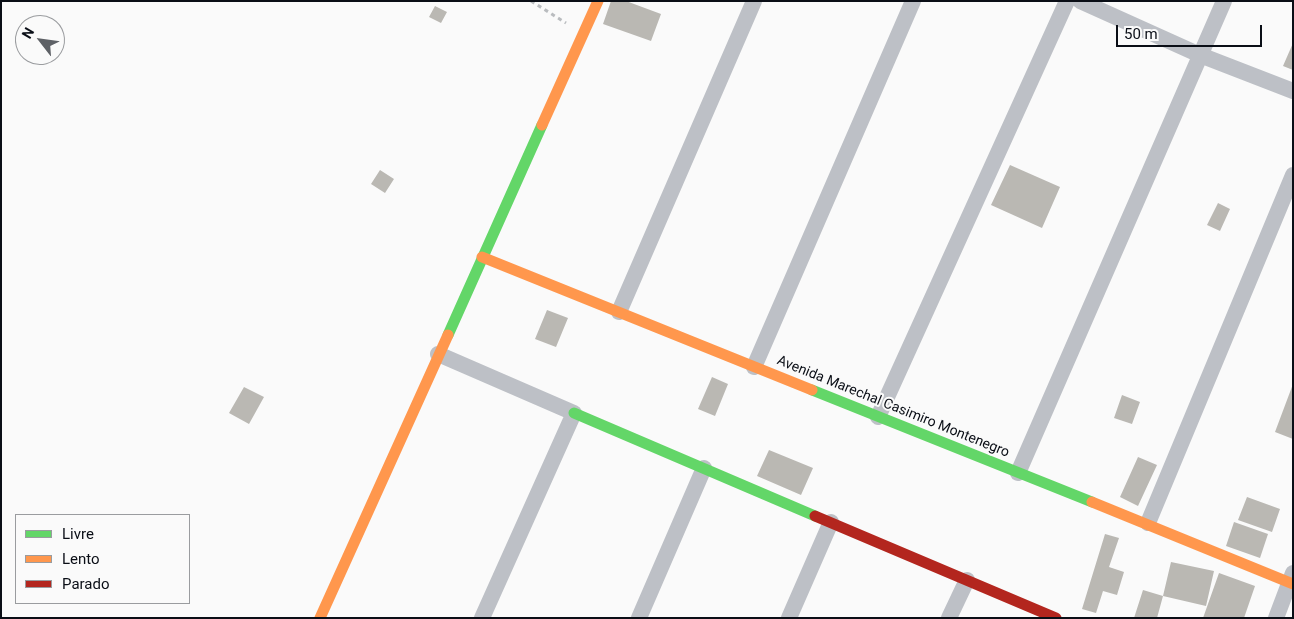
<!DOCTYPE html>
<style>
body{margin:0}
#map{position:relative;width:1294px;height:619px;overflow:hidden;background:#fafafa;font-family:Roboto,sans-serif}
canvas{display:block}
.frame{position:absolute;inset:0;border:2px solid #0a0e16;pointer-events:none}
.legend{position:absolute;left:15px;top:514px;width:175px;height:90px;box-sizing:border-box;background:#fafafa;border:1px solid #9a9c9f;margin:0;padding:6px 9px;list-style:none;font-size:15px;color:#0a0e16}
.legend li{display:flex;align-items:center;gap:10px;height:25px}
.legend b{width:25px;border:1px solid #9a9c9f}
.north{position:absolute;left:15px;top:15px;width:50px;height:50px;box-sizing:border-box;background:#fafafa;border:1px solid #9a9c9f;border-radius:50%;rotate:300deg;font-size:14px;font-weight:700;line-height:20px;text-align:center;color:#0a0e16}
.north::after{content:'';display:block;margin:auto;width:18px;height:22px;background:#5e6166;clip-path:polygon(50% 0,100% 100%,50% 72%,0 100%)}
.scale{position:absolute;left:1116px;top:25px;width:146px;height:22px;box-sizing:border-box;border:2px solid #0a0e16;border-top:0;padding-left:6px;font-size:15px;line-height:18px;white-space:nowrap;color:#0a0e16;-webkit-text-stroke:4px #fafafa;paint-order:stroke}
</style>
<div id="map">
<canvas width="1294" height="619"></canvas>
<div class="frame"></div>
<ul class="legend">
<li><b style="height:6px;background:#63d668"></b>Livre</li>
<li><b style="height:6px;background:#ff974d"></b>Lento</li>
<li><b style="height:6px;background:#b3261e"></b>Parado</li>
</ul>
<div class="north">N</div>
<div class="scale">50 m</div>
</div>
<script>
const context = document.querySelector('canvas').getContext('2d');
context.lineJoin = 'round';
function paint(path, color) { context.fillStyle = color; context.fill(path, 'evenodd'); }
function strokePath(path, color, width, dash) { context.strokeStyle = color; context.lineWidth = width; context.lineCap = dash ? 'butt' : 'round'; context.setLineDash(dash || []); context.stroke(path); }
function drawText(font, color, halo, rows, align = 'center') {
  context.font = font + ' Roboto,sans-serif'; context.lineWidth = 4; context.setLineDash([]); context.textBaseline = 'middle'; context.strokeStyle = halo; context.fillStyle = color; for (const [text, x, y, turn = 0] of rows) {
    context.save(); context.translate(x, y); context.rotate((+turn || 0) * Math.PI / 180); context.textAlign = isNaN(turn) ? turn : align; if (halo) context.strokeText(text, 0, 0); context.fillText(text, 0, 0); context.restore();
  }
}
paint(new Path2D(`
 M611 1H626L661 14 651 41 603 24Z
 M435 6 447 12 441 23 429 17Z
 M1293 43V70L1283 66Z
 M1010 165 1060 187 1042 228 991 205Z
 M380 170 394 179 385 193 371 184Z
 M1218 203 1230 209 1220 231 1207 225Z
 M547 310 568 318 556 347 535 339Z
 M712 377 728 384 715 416 698 409Z
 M1293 384V439L1275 432Z
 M244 387 264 397 249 424 229 413Z
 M1122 395 1140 402 1132 424 1114 418Z
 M769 450 813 468 801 495 757 476Z
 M1138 457 1157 465 1138 506 1120 497Z
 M1247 497 1280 509 1272 532 1238 520Z
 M1234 522 1268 534 1260 558 1226 546Z
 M1105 534 1119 538 1109 567 1124 572 1117 595 1103 591 1096 613 1082 609Z
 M1171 562 1214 571 1206 606 1163 596Z
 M1219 573 1255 586 1244 618H1203Z
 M1143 590 1163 596 1157 618H1134Z`), '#bab8b3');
strokePath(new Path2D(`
 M531 1 566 23`), '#b9bcbf', 3, [4, 4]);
strokePath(new Path2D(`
 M1080 1 1200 55 1293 91
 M619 312 754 1
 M438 354 574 413 482 618
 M754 367 913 1
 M878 417 1067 1
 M1018 473 1224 1
 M1148 523 1293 175
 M639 618 704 468
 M789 618 831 522
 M949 618 967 580
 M1276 618 1293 573`), '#bdc0c6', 16);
strokePath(new Path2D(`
 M448 335 542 125
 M812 390 1092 502
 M574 413 815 516`), '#63d668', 11);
strokePath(new Path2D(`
 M542 125 598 1
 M482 257 812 390
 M1092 502 1293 584
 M320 618 448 335`), '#ff974d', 11);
strokePath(new Path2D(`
 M815 516 1056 618`), '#b3261e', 11);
drawText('14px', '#0a0e16', '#fafafa', [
 ["Avenida Marechal Casimiro Montenegro",893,407,22]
]);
</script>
